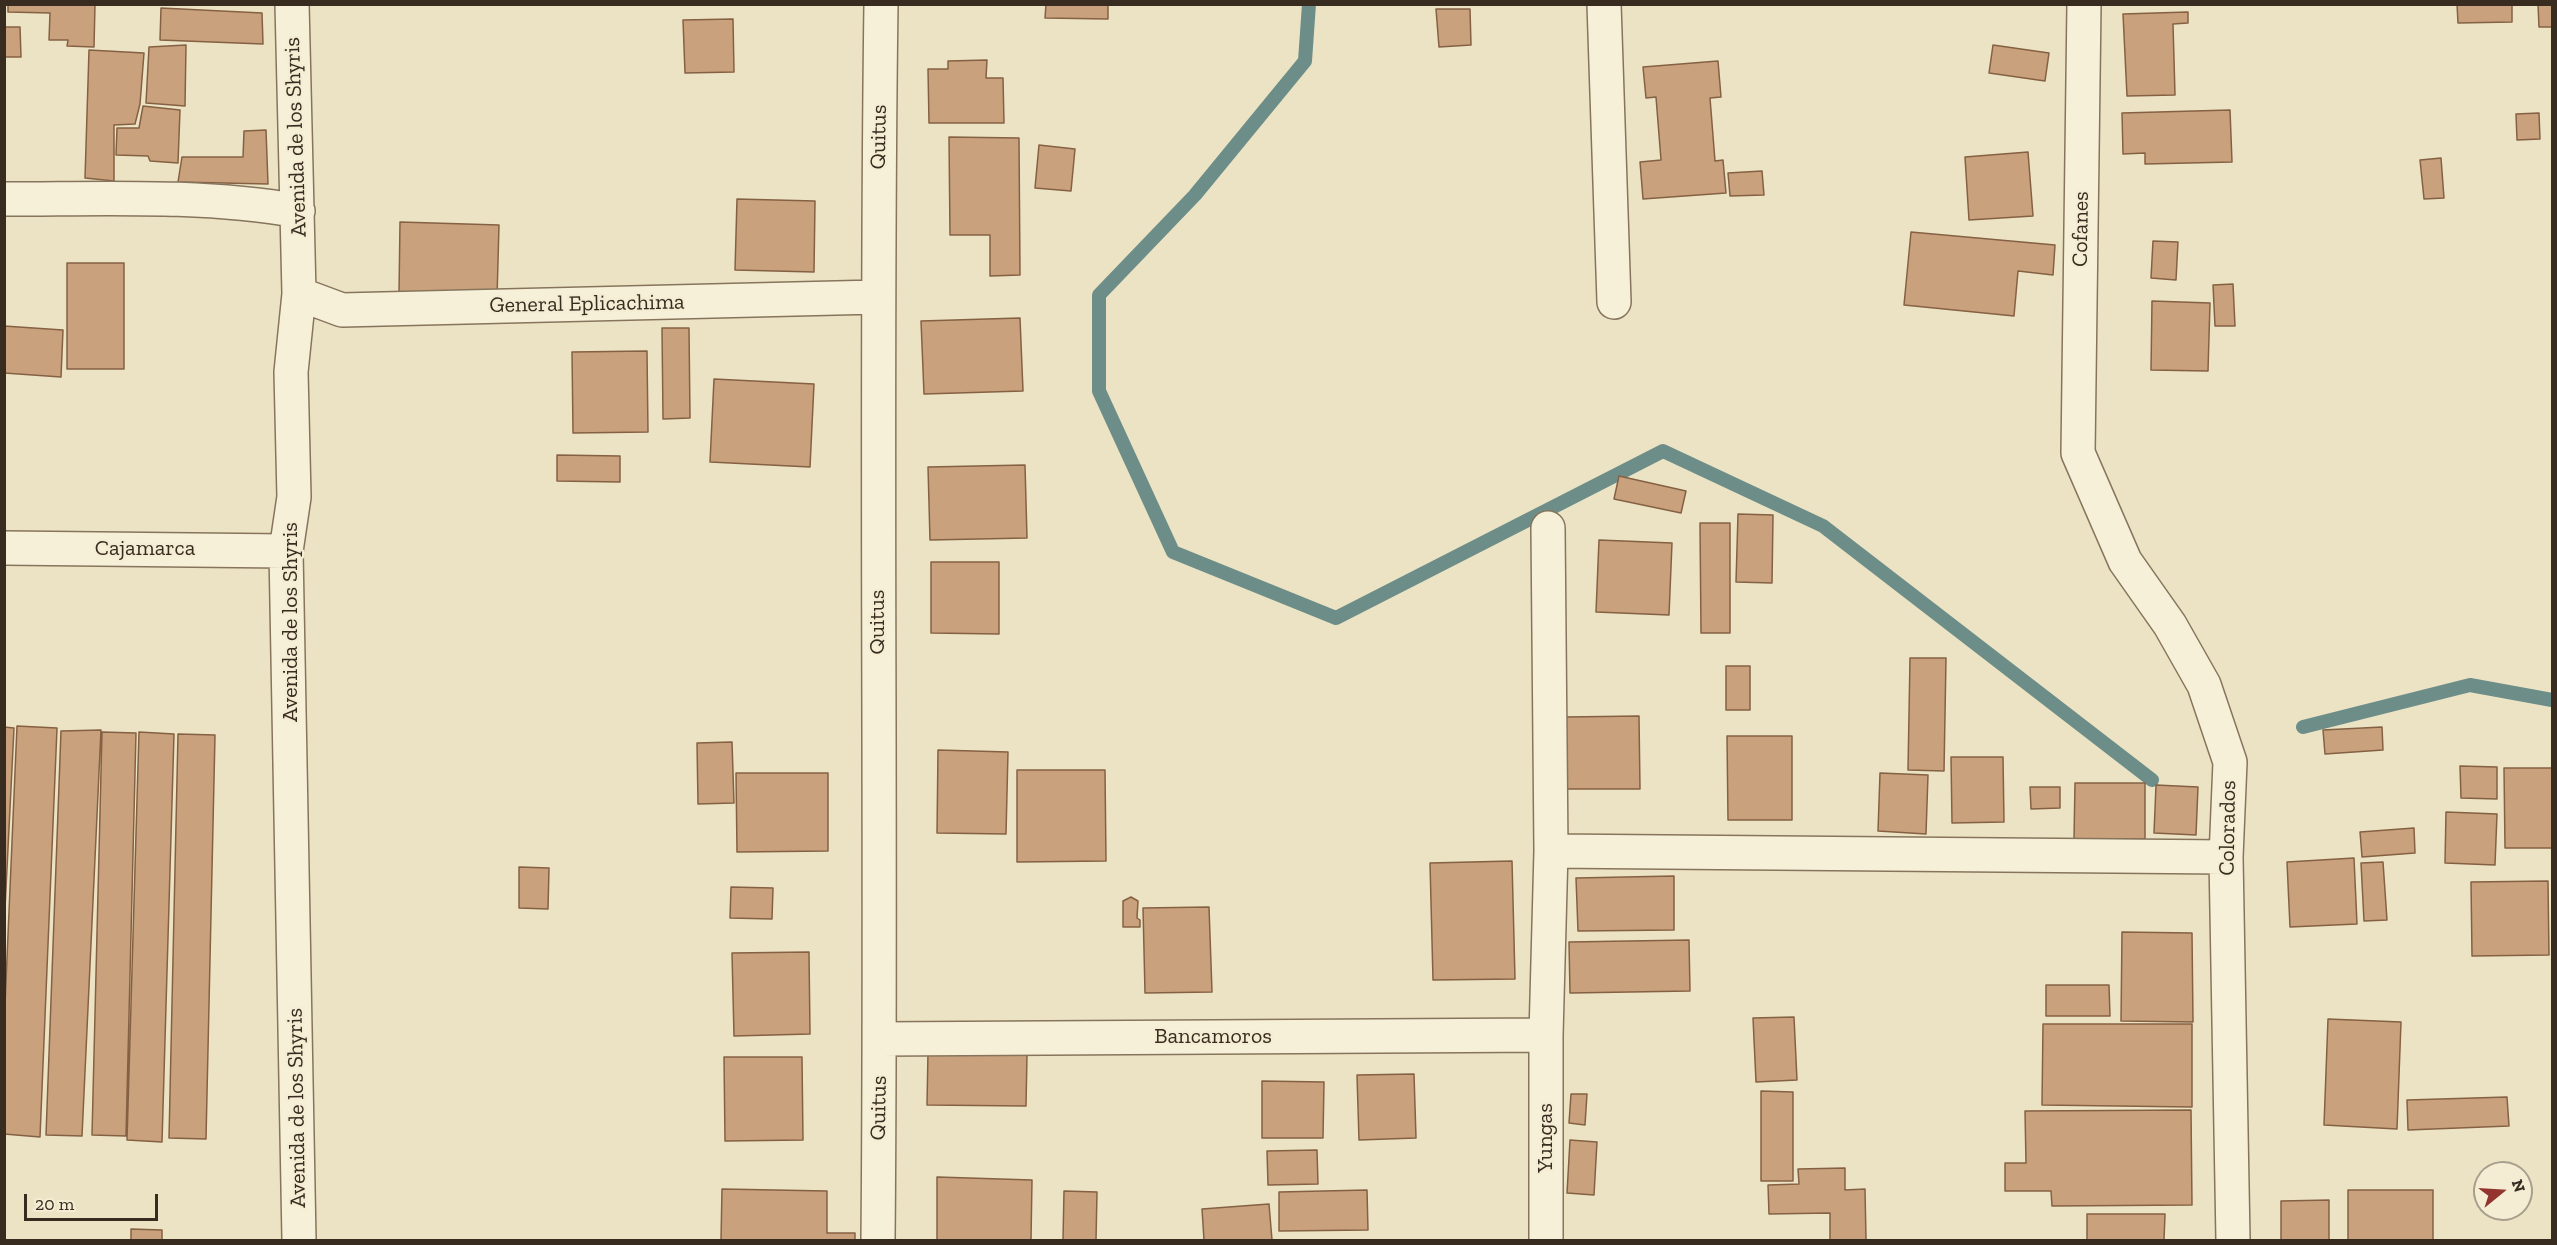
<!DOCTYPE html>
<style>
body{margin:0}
#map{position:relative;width:2557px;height:1245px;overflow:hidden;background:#ece3c5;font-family:"Zilla Slab",serif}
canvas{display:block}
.frame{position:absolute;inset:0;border:6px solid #372c1f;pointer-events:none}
.north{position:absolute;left:2473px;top:1161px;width:60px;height:60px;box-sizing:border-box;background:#f4edd4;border:2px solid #a8a08c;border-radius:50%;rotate:72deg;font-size:16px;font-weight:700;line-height:24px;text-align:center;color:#372c1f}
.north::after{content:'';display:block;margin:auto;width:21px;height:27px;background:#93342e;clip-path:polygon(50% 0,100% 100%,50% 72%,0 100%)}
.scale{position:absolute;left:24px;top:1194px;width:134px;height:27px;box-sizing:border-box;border:3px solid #372c1f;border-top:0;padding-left:8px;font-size:18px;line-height:21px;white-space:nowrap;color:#372c1f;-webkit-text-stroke:4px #f4edd4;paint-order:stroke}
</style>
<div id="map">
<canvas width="2557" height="1245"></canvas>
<div class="frame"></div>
<div class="north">N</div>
<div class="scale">20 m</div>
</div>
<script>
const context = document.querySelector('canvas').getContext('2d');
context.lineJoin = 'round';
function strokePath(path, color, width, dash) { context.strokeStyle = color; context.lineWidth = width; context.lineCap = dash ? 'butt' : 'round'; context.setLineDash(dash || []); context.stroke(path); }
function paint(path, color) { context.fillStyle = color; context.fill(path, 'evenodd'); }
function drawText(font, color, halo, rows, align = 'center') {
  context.font = font + ' "Zilla Slab",serif'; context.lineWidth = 4.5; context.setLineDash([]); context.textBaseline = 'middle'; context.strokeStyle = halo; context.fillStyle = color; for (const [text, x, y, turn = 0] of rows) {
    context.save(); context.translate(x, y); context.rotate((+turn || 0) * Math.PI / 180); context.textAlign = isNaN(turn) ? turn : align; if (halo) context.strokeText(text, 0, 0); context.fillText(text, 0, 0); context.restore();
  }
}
strokePath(new Path2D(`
 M1309 4 1305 61 1195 195 1099 295V391L1173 552 1336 618 1663 451 1823 526 2152 780
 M2303 727 2470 685 2552 700`), '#6d8e88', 14);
const building = new Path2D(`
 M8 4H95L94 47 67 46 68 40H49L50 13 8 12Z
 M1046 4H1108V19L1045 18Z
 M2457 4H2512V22L2458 23Z
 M2538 4H2552V27H2539Z
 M161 8 262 13 263 44 160 40Z
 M1436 9H1470L1471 45 1439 47Z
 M2188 12V23L2173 24 2175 95 2127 96 2123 14Z
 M733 19 734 72 685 73 683 20Z
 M4 27H20L21 57H4Z
 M186 45 185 106 146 103 149 47Z
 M1993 45 2049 53 2045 81 1989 73Z
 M89 50 144 53 140 104 135 124 114 125V181L85 178Z
 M987 60 986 78H1003L1004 123H929L928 69H948V61Z
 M1718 61 1721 97 1710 98 1715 161 1723 160 1726 193 1643 199 1640 162 1661 160 1656 97 1646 98 1643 67Z
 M143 106 180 110 178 163 150 161 148 156 116 155 117 128H139Z
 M2230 110 2232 162 2145 164V153L2123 154 2122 113Z
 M2539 113 2540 139 2517 140 2516 114Z
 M266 130 268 184 178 182 182 157H243L244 131Z
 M949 137 1019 138 1020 275 990 276V235H950Z
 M1039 145 1075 149 1071 191 1035 188Z
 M2028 152 2033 216 1969 220 1965 157Z
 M2441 158 2444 198 2424 199 2420 160Z
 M1762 171 1764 195 1730 196 1728 173Z
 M737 199 815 201 814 272 735 270Z
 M400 222 499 225 497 298 399 294Z
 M1911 232 2055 245 2053 275 2018 271 2014 316 1904 305Z
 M2153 241 2178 242 2176 280 2151 278Z
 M67 263H124V369H67Z
 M2233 284 2235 326H2215L2213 285Z
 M2152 301 2210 303 2208 371 2151 370Z
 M1020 318 1023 391 924 394 921 321Z
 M4 326 63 330 61 377 4 373Z
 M662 328H689L690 418 663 419Z
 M647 351 648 432 573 433 572 352Z
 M714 379 814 384 810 467 710 462Z
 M557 455 620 456V482L557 481Z
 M1025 465 1027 538 930 540 928 467Z
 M1619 476 1686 491 1681 513 1614 499Z
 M1738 514 1773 515 1772 583 1736 582Z
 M1700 523H1730V633H1701Z
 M1599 540 1672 543 1669 615 1596 612Z
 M931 562H999V634L931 633Z
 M1910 658H1946L1944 771 1908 770Z
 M1726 666H1750V710H1726Z
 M1639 716 1640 789H1566L1565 717Z
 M17 726 57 728 40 1137 4 1134V1028Z
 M4 727 14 728 4 929Z
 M2382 727 2383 750 2325 754 2323 730Z
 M101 730 82 1136 46 1135 61 731Z
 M102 732 136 733 126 1136 92 1135Z
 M139 732 174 734 162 1142 127 1140Z
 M178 734 215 735 206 1139 169 1138Z
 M1727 736H1792V820H1728Z
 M732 742 734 803 698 804 697 743Z
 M938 750 1008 752 1006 834 937 833Z
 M1951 757H2003L2004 822 1952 823Z
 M2460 766 2497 767V799L2461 798Z
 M2504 768H2552V848H2505Z
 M1017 770H1105L1106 861 1017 862Z
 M736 773H828V851L737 852Z
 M1880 773 1928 775 1926 834 1878 831Z
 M2075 783H2145V839H2074Z
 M2156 785 2198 787 2196 835 2154 833Z
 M2030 787H2060V808L2031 809Z
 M2446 812 2497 814 2495 865 2445 863Z
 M2414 828 2415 853 2362 857 2360 832Z
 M2354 858 2357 924 2290 927 2287 862Z
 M1512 861 1515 979 1433 980 1430 863Z
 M2383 862 2387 920 2364 921 2361 863Z
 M519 867 549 868 548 909 519 908Z
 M1674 876V930L1578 931 1576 878Z
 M2548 881 2549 955 2472 956 2471 882Z
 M731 887 773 888 772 919 730 918Z
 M1131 897 1138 901 1137 918 1140 920V927H1123V901Z
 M1209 907 1212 992 1145 993 1143 908Z
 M2122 932 2192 933 2193 1022 2121 1021Z
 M1689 940 1690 991 1570 993 1569 942Z
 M809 952 810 1034 734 1036 732 953Z
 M2046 985H2109L2110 1016H2046Z
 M1794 1017 1797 1080 1756 1082 1753 1018Z
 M2328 1019 2401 1022 2397 1129 2324 1125Z
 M2043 1024H2192V1107L2042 1105Z
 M928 1052 1027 1055 1026 1106 927 1105Z
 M724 1057H802L803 1140 725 1141Z
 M1414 1074 1416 1138 1359 1140 1357 1075Z
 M1262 1081 1324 1082 1323 1138H1262Z
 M1761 1091 1793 1092V1181H1761Z
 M1571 1094H1587L1585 1125 1569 1123Z
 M2507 1097 2509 1126 2408 1130 2407 1100Z
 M2191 1110 2192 1205 2052 1206 2051 1191H2005V1163H2026L2025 1111Z
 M1570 1140 1597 1142 1594 1195 1567 1193Z
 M1317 1150 1318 1184 1268 1185 1267 1151Z
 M1845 1168V1190L1865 1189 1866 1240H1830V1213L1769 1214 1768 1185 1799 1184 1798 1169Z
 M937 1177 1032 1180 1031 1240H937Z
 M722 1189 827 1191V1233H855V1240H721Z
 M1367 1190 1368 1230 1279 1231V1192Z
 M2348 1190H2433V1240H2348Z
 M1064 1191 1097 1192 1096 1240H1063Z
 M2329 1200V1240H2281V1201Z
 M1269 1204 1272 1240H1204L1202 1209Z
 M2087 1214H2165L2164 1240H2087Z
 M131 1229 162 1230V1240H131Z`);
paint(building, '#c9a17c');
strokePath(building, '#856143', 1.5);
const street = new Path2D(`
 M292 4 299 294 291 372 294 497 286 551 299 1240
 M1604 4 1614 302
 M2084 4 2078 453 2125 561 2170 625 2204 685 2230 762 2226 857 2233 1240
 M4 199C102 199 201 194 298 211
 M299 294 342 310 877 297
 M4 548 286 551
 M1551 851 2226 857
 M880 1039 1546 1035
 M878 1240C882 828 875 417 881 4
 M1546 1240V1035L1551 851 1548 528`);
strokePath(street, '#86755c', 36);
strokePath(street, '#f7f0d8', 33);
drawText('22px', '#372c1f', '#f4edd4', [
 ["Avenida de los Shyris",296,137,-92],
 ["Quitus",879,137,-89],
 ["Cofanes",2081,229,-89],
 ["General Eplicachima",587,304,-1],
 ["Cajamarca",145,549],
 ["Avenida de los Shyris",291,622,-90],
 ["Quitus",878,622,-90],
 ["Colorados",2228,828,-89],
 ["Bancamoros",1213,1037],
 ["Avenida de los Shyris",297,1108,-91],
 ["Quitus",879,1108,-89],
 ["Yungas",1546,1138,-90]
]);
</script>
